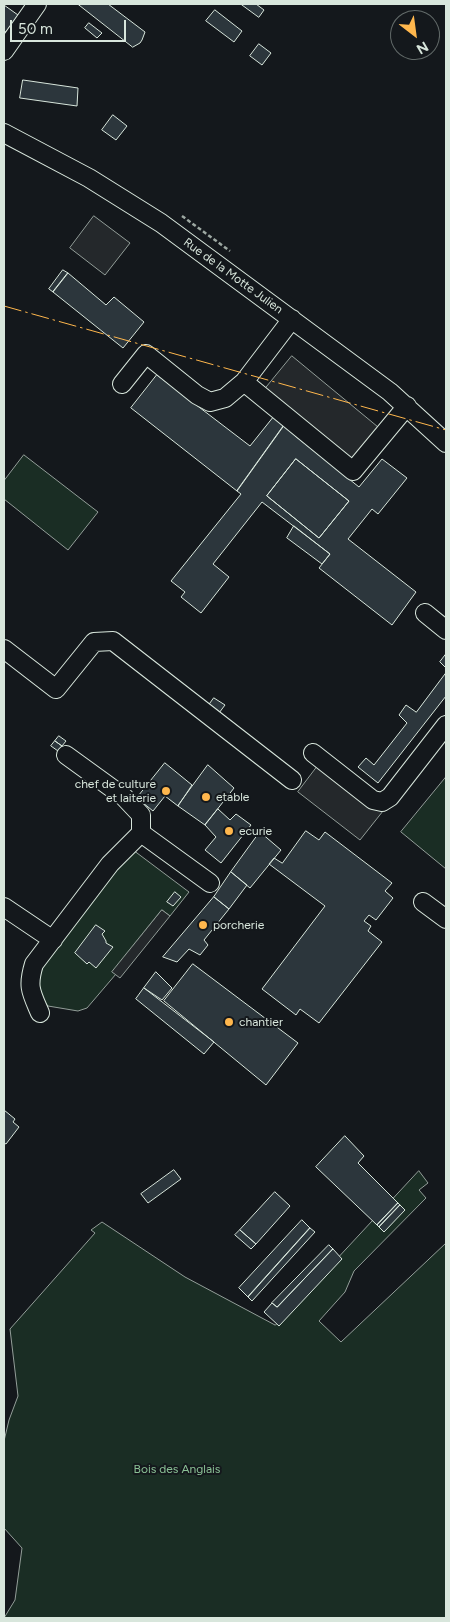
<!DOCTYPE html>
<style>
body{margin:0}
#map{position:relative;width:450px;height:1622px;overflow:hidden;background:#14181c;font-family:Figtree,sans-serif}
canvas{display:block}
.frame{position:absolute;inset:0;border:5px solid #d8e6dc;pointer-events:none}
.north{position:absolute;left:390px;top:10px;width:50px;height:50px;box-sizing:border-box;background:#14181c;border:1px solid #626a69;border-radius:50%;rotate:150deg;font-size:14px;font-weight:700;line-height:20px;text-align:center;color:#d8e6dc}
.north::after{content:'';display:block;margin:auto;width:18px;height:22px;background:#ffb74d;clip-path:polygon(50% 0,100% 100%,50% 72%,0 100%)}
.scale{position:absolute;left:10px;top:20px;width:116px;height:22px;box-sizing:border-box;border:2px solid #d8e6dc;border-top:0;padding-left:6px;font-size:15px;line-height:18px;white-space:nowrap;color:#d8e6dc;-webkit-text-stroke:4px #14181c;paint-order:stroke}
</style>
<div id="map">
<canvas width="450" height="1622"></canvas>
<div class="frame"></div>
<div class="north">N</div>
<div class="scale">50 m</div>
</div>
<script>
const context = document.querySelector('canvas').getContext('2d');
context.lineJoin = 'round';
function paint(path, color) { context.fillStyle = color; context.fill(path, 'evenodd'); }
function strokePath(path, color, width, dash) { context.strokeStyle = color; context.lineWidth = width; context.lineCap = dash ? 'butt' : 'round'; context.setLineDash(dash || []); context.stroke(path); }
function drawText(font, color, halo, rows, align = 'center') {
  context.font = font + ' Figtree,sans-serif'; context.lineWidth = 4; context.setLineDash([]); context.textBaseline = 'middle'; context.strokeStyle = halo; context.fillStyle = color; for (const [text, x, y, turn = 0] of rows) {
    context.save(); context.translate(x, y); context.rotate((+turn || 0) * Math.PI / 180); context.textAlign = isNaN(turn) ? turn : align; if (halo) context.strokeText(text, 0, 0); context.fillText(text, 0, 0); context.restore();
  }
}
const green = new Path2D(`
 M24 455 98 512 68 550 4 499V481Z
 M446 777V869L401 832Z
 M133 850 189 892 170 916 162 910 113 972 116 974 87 1008 78 1011 48 1006 42 999 34 976Z
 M419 1171 428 1183 419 1190 426 1198 354 1271 345 1292 319 1321 341 1342 446 1243V1618H4L15 1600 22 1548 4 1528V1441L9 1420 18 1396 10 1329 95 1233 91 1230 102 1222 185 1277 275 1325Z`);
paint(green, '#1a2d24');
strokePath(green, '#939e99', 1);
const parking = new Path2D(`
 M94 216 130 243 105 275 70 248Z
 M292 356 378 427 352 460 265 389Z
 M320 763 383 811 360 840 298 792Z
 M162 910 170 916 120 978 112 972Z`);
paint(parking, '#24282b');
strokePath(parking, '#939e99', 1);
const building = new Path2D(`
 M78 4H108L145 32 142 40 140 43 133 47Z
 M241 4H256L264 10 259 17Z
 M4 5 18 15 6 32 4 31Z
 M215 10 242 31 234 42 206 21Z
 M89 23 102 33 97 38 85 28Z
 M259 44 271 53 262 65 250 56Z
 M23 80 78 88 77 106 20 98Z
 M113 115 127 126 116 140 102 130Z
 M63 270 68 273 53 292 49 289Z
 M68 273 106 305 114 297 144 322 123 348 53 292Z
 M157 375 250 446 274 416 285 424 237 491 131 408Z
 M285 424 296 433 294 435 359 487 382 459 407 478 378 514 372 509 348 539 416 592 392 625 319 568 330 554 262 502 213 564 229 577 201 613 181 597 185 592 171 581 241 494 237 491ZM296 459 349 501 319 538 267 496Z
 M296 459 349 501 319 538 267 496Z
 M294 526 330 554 322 564 287 538Z
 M446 654V668L440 662Z
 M446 673V696L378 783 358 767 366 758 374 765 407 723 399 715 406 705 416 712Z
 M214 698 225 705 219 713 209 705Z
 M59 736 66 741 62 746 55 741Z
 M55 741 62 746 58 751 51 746Z
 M165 763 192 785 178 806 165 796 153 811 137 798Z
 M208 765 234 788 205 825 178 806Z
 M218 809 230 820 236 814 251 825 221 863 205 850 216 837 205 825Z
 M306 831 319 840 325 832 392 883 385 891 393 898 376 920 369 915 364 921 371 926 368 931 382 942 319 1023 300 1009 296 1015 262 989 325 906 269 864 274 858 282 863Z
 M260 832 281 850 250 888 231 872Z
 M231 872 247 885 229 909 214 897Z
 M175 892 181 897 173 906 167 902Z
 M214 897 229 909 204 940 208 945 200 955 189 949 177 962 163 957Z
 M96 925 105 931 102 934 106 941V943L113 947 96 968 89 962 87 964 75 953Z
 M193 964 298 1043 266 1085 164 1001Z
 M156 972 172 988 162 1000 144 988Z
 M144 988 214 1042 204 1054 136 999Z
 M4 1110 15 1119 13 1122 19 1127 6 1144 4 1143Z
 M345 1136 364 1156 358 1163 398 1203 377 1225 316 1167Z
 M174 1170 181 1179 148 1203 141 1194Z
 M275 1192 290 1206 256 1244 240 1230Z
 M398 1203 400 1205 379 1227 377 1225Z
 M400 1205 405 1210 384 1232 379 1227Z
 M302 1220 310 1228 248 1297 239 1288Z
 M310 1228 315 1232 252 1301 248 1297Z
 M240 1230 256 1244 251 1249 235 1235Z
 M329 1245 333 1249 277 1307 272 1303Z
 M333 1249 342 1259 279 1326 264 1312 272 1303 277 1307Z`);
paint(building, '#2c363c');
strokePath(building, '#d8e6dc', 1);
const minor = new Path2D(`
 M4 51 37 4
 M4 133 89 178 161 223 390 392 446 443
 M292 319 244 382 353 471 407 406
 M122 384 146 354 197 395 210 402 225 398 244 382
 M425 613 446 630
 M4 649 56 689 94 642 113 641 292 780
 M313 753 373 800 382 802 390 797 446 725
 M66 755 124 797 141 815V833
 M423 902 446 919
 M4 907 53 940
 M40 1013C31 992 27 987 34 964L110 864 141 833 210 883`);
strokePath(minor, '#d8e6dc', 20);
strokePath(new Path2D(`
 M182 216 230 251`), '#9da8a2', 2.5, [4, 2.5]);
strokePath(minor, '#14181c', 18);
strokePath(new Path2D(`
 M4 306 446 430`), '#ffb74d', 1, [18, 4, 2.5, 4]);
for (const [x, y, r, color] of [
 [166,791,5,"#ffb74d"],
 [206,797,5,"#ffb74d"],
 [229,831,5,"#ffb74d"],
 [203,925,5,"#ffb74d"],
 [229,1022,5,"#ffb74d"]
]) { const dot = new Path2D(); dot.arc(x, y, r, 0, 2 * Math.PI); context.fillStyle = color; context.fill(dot); strokePath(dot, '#14181c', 2); }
drawText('12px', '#d8e6dc', '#14181c', [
 ["Rue de la Motte Julien",233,276,36]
]);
drawText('12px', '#d8e6dc', '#14181c', [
 ["chef de culture",156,784,"right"],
 ["et laiterie",156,798,"right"],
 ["etable",216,797],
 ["ecurie",239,831],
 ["porcherie",213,925],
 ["chantier",239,1022]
], 'left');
drawText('12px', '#8ac095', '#14181c', [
 ["Bois des Anglais",177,1469]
]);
</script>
